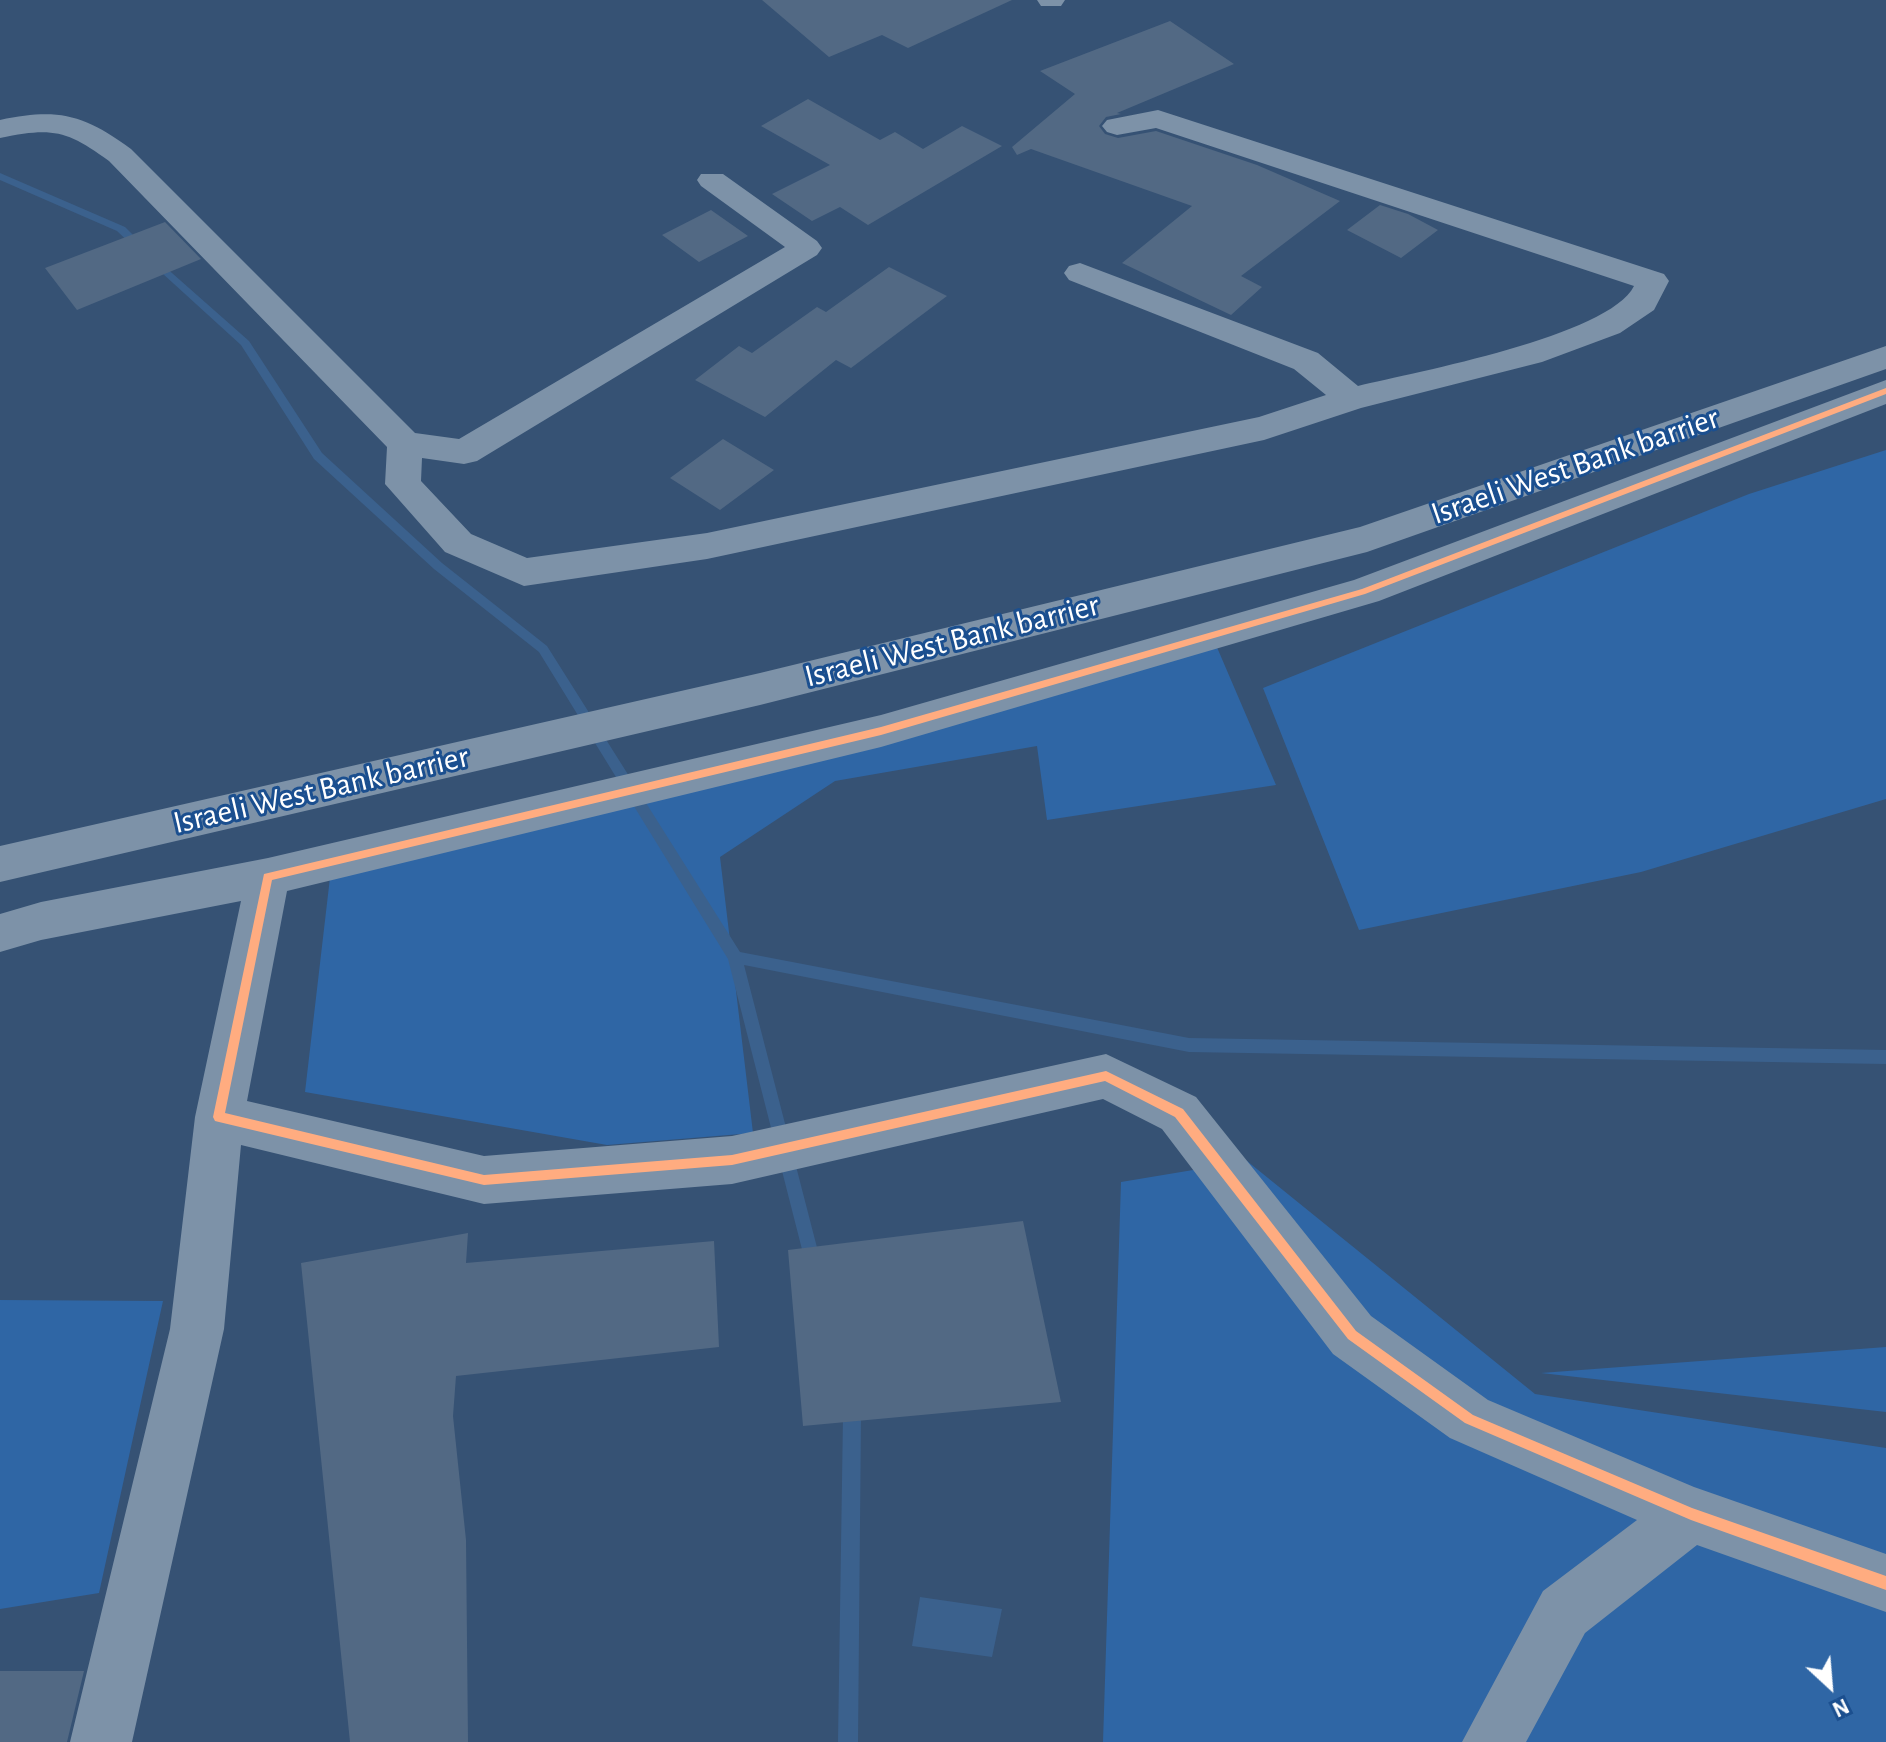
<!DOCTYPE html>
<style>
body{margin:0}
#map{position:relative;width:1886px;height:1742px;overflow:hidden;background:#365274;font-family:"Alegreya Sans",sans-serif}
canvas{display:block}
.north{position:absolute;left:1790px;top:1646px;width:80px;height:80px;-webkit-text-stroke:6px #1b4f8f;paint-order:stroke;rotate:154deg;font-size:22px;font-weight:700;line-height:32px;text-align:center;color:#fff}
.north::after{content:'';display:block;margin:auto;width:28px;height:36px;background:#fff;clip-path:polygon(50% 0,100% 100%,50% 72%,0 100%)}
</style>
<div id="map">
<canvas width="1886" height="1742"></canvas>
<div class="north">N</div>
</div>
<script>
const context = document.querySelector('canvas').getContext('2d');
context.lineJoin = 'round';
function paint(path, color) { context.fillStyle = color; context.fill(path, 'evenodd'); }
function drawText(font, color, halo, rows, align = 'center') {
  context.font = font + ' "Alegreya Sans",sans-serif'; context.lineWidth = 6; context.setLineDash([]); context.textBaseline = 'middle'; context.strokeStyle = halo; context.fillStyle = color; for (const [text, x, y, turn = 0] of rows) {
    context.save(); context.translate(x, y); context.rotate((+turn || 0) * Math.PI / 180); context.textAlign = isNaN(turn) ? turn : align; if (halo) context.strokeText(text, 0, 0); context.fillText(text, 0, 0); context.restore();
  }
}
paint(new Path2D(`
 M1886 450V799L1641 872 1359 930 1263 688 1749 494Z
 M1216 645 1276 785 1047 820 1037 746 835 781 720 857 753 1133 607 1145 305 1092 331 869Z
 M1247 1161 1535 1394 1886 1448V1742H1103L1121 1182Z
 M0 1300 163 1301 99 1593 0 1609Z
 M1886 1347V1412L1541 1373Z`), '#2f66a5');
paint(new Path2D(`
 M920 1597 1002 1609 992 1657 912 1646Z`), '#3b618d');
paint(new Path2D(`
 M0 173 125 227 145 247 136 249 117 231 0 180Z
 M155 258 249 341 322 453 442 563 547 646 740 952 1189 1038 1886 1050V1064L1189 1052 744 965 821 1263 819 1269 813 1271 807 1269 728 959 539 652 434 569 314 459 241 345 151 263V259Z
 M849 1394 855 1397 861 1416 858 1742H838L843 1416 840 1403 843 1397Z`), '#3b618d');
paint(new Path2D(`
 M762 0H1012L908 48 882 35 829 57Z
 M1170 21 1234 64 1117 113 1121 114 1106 117 1099 126 1105 134 1118 138 1156 131 1257 165 1340 201 1241 276 1262 287 1231 315 1122 263 1192 206 1031 149 1017 155 1012 147 1075 94 1040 71Z
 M808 99 880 140 895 132 923 149 962 126 1002 146 868 225 840 207 812 221 772 194 830 165 761 126Z
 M1380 205 1408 214 1438 230 1401 258 1347 230Z
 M711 210 748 236 699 262 662 235Z
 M165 222 201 259 77 310 45 268Z
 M889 267 947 296 851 368 836 360 765 417 695 380 739 346 752 353 817 307 826 312Z
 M723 439 774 470 720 510 670 478Z
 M1023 1221 1061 1402 803 1426 788 1250Z
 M468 1233 466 1263 714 1241 719 1347 456 1376 453 1416 466 1540 468 1742H350L301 1263Z
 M0 1671H84L67 1742H0Z`), '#526984');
paint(new Path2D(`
 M1037 0H1065L1061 6H1041Z
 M1158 110 1664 274 1669 281 1654 310 1620 333 1542 362 1361 408 1264 440 707 559 524 586 445 552 385 484 387 447 109 161C67 130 52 127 0 138V120C58 108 83 114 131 149L415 433 459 439 785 247 701 186 697 180 701 174H723L817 241 822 248 817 255 477 461 464 464 422 458 421 481 471 534 527 558 707 533 1259 417 1326 395 1294 369 1069 280 1064 273 1069 266 1080 263 1318 353 1358 386C1416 372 1609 336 1634 286L1156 128 1117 135 1107 132 1102 126 1107 120Z
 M1886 346V369L1367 552 760 705 0 882V846L760 673 1360 527Z
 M1886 380V404L1379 601 881 747 287 891 247 1101 484 1156 732 1136 1106 1054 1196 1097 1371 1316 1488 1400 1694 1487 1886 1554V1612L1697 1545 1585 1633 1526 1742H1462L1543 1591 1637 1520 1450 1438 1333 1354 1162 1129 1103 1099 732 1184 484 1204 241 1145 224 1329 132 1742H70L170 1329 195 1117 241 901 41 940 0 952V914L41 902 268 858 881 715 1354 580Z`), '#7d92a8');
paint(new Path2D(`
 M1886 388V394L1365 594 881 735 272 880 225 1113 484 1175 732 1155 1106 1071 1183 1109 1356 1331 1473 1415 1692 1508 1886 1576V1590L1691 1520 1465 1423 1348 1339 1175 1117 1105 1081 732 1165 484 1185 219 1122 215 1121 213 1117 264 874 881 727 1362 589Z`), '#ffac80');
drawText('32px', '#fff', '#1b4f8f', [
 ["Israeli West Bank barrier",1575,466,-19],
 ["Israeli West Bank barrier",952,641,-14],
 ["Israeli West Bank barrier",321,790,-13]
]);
</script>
